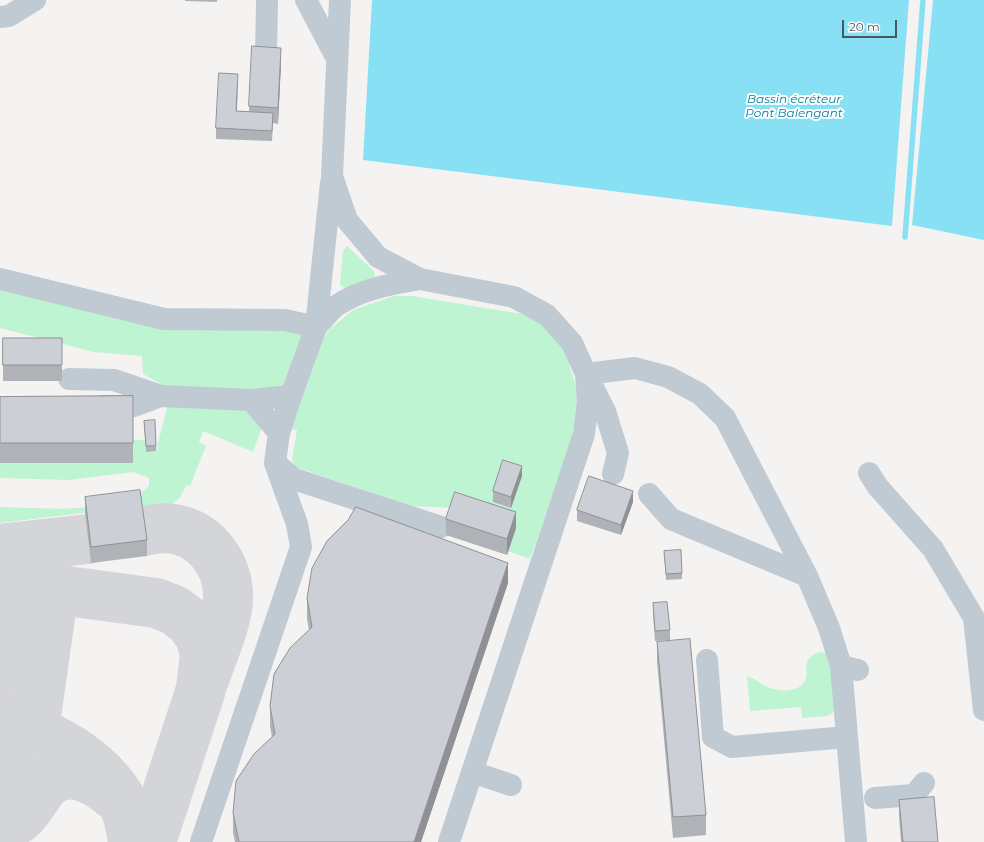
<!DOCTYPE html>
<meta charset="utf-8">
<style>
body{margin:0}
#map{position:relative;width:984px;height:842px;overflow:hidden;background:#f5f2f2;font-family:Montserrat,sans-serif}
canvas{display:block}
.scale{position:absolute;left:842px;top:20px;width:55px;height:18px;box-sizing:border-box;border:2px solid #485662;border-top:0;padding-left:5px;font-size:12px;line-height:14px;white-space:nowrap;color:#485662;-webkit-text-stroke:3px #fff;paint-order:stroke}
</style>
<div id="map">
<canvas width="984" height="842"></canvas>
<div class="scale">20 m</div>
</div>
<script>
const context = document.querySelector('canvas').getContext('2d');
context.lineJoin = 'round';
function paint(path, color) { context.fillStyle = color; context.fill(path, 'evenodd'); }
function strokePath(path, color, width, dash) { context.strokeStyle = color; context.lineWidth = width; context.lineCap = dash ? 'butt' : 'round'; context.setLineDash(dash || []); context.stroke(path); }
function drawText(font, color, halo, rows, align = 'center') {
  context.font = font + ' Montserrat,sans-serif'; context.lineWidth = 4; context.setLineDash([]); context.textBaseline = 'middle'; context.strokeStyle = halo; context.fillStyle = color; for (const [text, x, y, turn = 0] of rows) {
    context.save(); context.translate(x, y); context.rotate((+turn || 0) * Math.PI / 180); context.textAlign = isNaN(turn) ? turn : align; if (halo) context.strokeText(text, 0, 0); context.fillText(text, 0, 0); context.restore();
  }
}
paint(new Path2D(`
 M347 246 374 271 375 276 364 282 345 288 340 285 343 251Z
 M0 286 276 324 302 335 288 384 276 392 165 386 143 374 142 356 94 352 0 328Z
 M394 296H412L522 314 546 326 564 348 577 390 578 406 571 442 530 559 508 551 455 508 411 506 295 467 292 459 297 430 289 429 320 342 330 329 353 310Z
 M168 404 252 408 264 422 253 452 203 431 199 442 206 446 190 486 186 485C180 506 161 510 141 512L140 506 0 523V507C43 508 92 513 134 497 139 495 144 490 149 486V478L134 472 68 480 0 478V463H133V440H145L146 452 156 451Z
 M820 652 828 653C832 668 839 699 833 713L827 716 802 718 801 707 750 711 747 676C758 679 763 687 774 689 784 692 803 691 806 678 808 671 803 664 810 658 812 655 817 653 820 652Z`), '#bff4d2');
paint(new Path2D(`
 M372 0H909L892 226 363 160Z
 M933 0H984V240L912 225Z`), '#88e0f5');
strokePath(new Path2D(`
 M905 237 923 0`), '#88e0f5', 5.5);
strokePath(new Path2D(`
 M144 531C151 530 158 528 165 528 202 529 229 562 228 598 228 621 212 655 205 677
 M0 549 88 539
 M0 582 156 603 174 610 190 622 200 636 205 654 201 689 151 842
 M0 584 7 590 10 604 0 673
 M0 716C12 730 29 725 37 709L51 610C51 589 27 578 14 595
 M0 723C46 729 100 761 123 803 129 815 131 829 133 842
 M0 776 10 763 0 779
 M0 822C24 828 32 798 46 784 67 764 96 779 114 795`), '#d4d5d8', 50);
strokePath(new Path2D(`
 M306 0 337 59
 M340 0 332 176 347 220 378 257 420 279 514 297 547 315 572 343 586 374 588 401 584 434 449 842
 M0 17 9 16 35 0
 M266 54 267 0
 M0 279 164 319 285 320 316 327C323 320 329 312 336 306 360 289 392 284 420 279
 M69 379 114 380 161 396 251 400 291 396
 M251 400 279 433
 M102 406H134L161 396
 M275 463 294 479 441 527
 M869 473 878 487 933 549 974 618 984 710
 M613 474 618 453 605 411 586 374 635 368 668 377 700 394 725 418 807 576 829 628 841 666
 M649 494 671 519 807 576
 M707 660 713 737 732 747 847 737
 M472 772 511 785
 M875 798 914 795 924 783
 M201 842 301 547 297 524 275 463 279 433 291 396 316 327 331 183
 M856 842 841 666 858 670`), '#bfcad3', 22);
paint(new Path2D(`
 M185 0H217V2L185 1Z
 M281 63 278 124 273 123 272 141 216 139V128L238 84 237 111H249V106Z
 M3 338H62V381H3Z
 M133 396V463H0V397Z
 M144 421 156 446V451L146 452Z
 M522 476 511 508 493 502V491Z
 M85 497 147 540V556L91 563 85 513Z
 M633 502 621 535 577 521V510Z
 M446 519 516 528 507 555 446 535Z
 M664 551 682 573V579L666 580Z
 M508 583 421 842H235L233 833V813L272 737 270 726V706L309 630 307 619V598Z
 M653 603 670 630V640L655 641 653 613Z
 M657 642 706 815V835L673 838 657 662Z
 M899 800 938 842H901L899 816Z`), '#afb2b7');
paint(new Path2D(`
 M281 48V63L278 124V108Z
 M522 466V476L511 508V497Z
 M633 491V502L621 535V525Z
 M516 512V528L507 555V539Z
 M508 563V583L421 842H414Z`), '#8f9195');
const building = new Path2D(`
 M252 46 281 48 278 108 249 106Z
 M219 73 238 74 236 111 273 113 272 131 216 128Z
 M3 338H62V365H3Z
 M133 396V443H0V397Z
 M155 420 156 446H146L144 421Z
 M503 460 522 466 511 497 493 491Z
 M589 476 633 491 621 525 577 510Z
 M140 490 147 540 91 547 85 497Z
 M455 492 516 512 507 539 446 519Z
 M356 507 508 563 414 842H239L233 813 236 781 254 754 275 734 270 706 274 674 290 648 312 627 307 598 312 568 327 541 348 520Z
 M681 550 682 573 666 574 664 551Z
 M667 602 670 630 655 631 653 603Z
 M690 639 706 815 673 817 657 642Z
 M934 797 938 842H903L899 800Z`);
paint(building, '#cccfd5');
strokePath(building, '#8f9195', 1);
drawText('italic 12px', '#037e9b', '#fff', [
 ["Bassin écréteur",794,99],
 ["Pont Balengant",794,113]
]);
</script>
